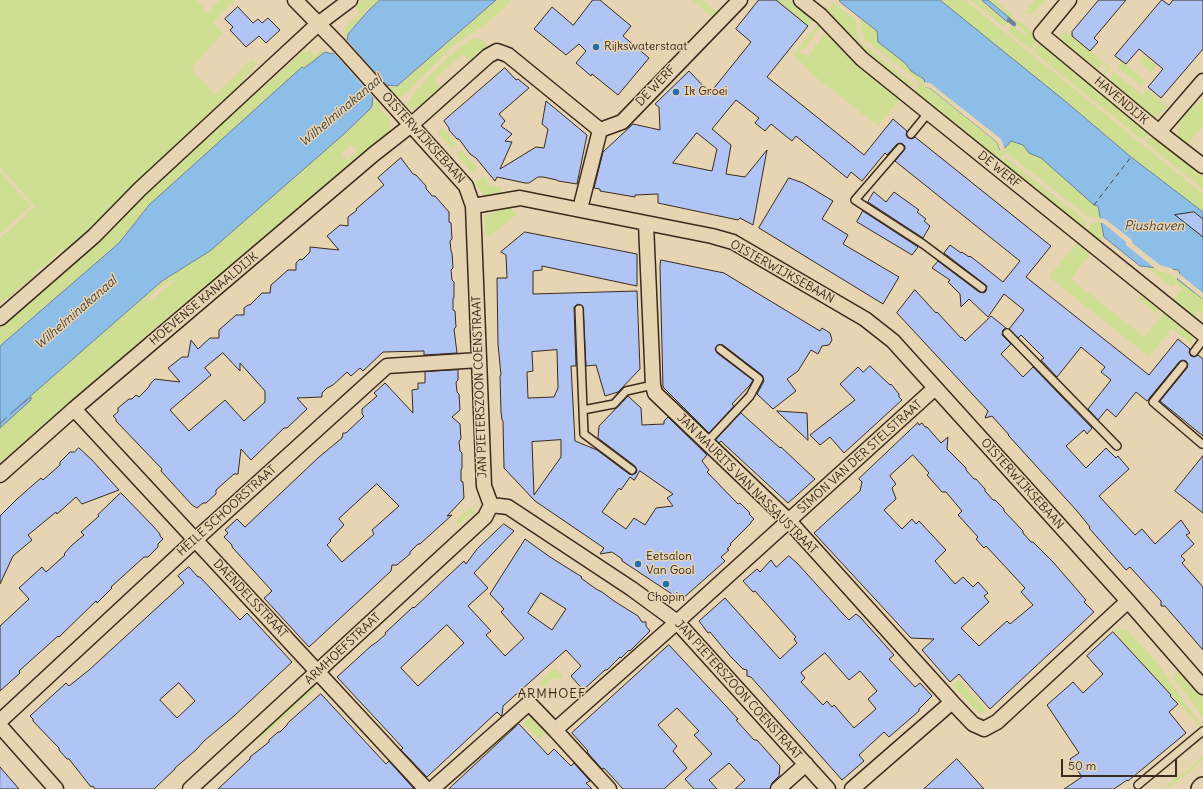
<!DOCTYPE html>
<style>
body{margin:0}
#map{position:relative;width:1203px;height:789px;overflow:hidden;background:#e7d4b2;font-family:Delius,sans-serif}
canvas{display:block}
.scale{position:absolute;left:1061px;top:759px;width:116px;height:18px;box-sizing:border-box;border:2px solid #3b2a1e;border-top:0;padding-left:5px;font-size:12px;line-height:14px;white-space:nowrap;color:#3b2a1e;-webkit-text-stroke:3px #e7d4b2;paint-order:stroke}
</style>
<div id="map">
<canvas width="1203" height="789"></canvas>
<div class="scale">50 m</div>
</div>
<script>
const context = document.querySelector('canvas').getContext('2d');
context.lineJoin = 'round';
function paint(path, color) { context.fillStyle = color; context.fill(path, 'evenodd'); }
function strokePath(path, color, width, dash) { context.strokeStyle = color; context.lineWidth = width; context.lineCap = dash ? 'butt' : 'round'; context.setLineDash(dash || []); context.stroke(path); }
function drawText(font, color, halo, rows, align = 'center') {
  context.font = font + ' Delius,sans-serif'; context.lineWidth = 3; context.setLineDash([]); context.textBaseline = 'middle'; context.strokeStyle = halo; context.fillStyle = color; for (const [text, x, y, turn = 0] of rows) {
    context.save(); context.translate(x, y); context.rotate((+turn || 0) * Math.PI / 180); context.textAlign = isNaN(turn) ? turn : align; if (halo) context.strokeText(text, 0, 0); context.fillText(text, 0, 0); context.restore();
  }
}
paint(new Path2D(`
 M0 0H196L208 13 220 0H235L213 22 223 33 191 69 215 95 267 45 252 60 257 64 228 98 139 179 95 224 67 250 60 251 50 260 49 265C38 267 35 272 30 281 21 283 16 289 12 298L5 299 0 303V238L35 207 0 167Z
 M362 0H379L367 10 347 33V36H345L344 33 345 28 349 23 361 14 355 6Z
 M497 0H509L511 2 513 0 492 19 453 46 405 95 399 98 390 90 392 87 391 86 397 87Z
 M692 0H702L719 14 715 19Z
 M776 0H789L813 19 808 26Z
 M941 0H965L1203 194V212L1131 157 1065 101 997 47Z
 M971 0H982L1008 22 1003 27Z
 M988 0H995L1014 16 1011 19Z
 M1035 0H1045L1031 16 1026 12Z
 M834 3 856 20 859 41 913 84 909 90 875 63 826 13Z
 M860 18 877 31 878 37 905 63C913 74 922 73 926 87L930 88 997 142 1000 150 1005 148 1011 141 1023 145 1029 153 1041 158 1098 206 1100 218 1088 217 1007 153 1003 155 997 161 913 93 918 86 919 81 864 39Z
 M1017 19 1032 31 1033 37 1037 41 1032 48H1028L1008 31 1012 25 1026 36 1027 34 1014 22Z
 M818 24 821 27 803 50 801 48 799 52 809 57 811 53H810L826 33 852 61 900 99 878 126 807 70 808 68 793 55Z
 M1065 31 1111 68 1104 77 1102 75 1108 68 1103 64 1097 71 1058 39Z
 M475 38 484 41 490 49 472 64 463 54 434 79 443 89 422 108 420 105 413 109 408 108 406 106C412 92 461 41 475 38Z
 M1040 43 1150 132 1144 139H1141L1035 53 1034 50Z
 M310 50 314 56 320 50 324 52 304 67H302L148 206 119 242 0 345V330L3 325 99 240 167 173 304 51 306 53Z
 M1143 55 1157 66 1151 72 1138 61Z
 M1122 61 1146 81 1141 86 1117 67Z
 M1114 72 1142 95 1147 90 1167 107 1157 117 1152 116 1108 80Z
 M1203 99V126L1188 144 1179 137 1178 129 1180 126 1175 122 1192 101 1197 106Z
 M376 101 380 106 379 107 390 120 389 132 215 282 169 316 0 463V428C8 421 29 406 31 396L162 282 210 251 344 135 373 107V103ZM351 144 358 151 347 161 341 154ZM177 280 165 288 148 303 146 300C155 291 164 282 177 280Z
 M442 128 457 145 452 149 437 132Z
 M1152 134 1203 175V189L1146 143V141Z
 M461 150 478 169 472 173 456 154Z
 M1006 158 1087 222 1082 229 1001 164Z
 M0 171 31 206 0 234Z
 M483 176 490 185 502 187 501 194 485 198 476 183Z
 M511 207 512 211H516L515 215 491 236H486L484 216 493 212Z
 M1093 222 1101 223 1103 237 1099 242 1086 232Z
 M1078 241 1091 252 1071 279 1144 337 1165 311 1194 335V338L1192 344 1172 328 1149 357 1049 277Z
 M1147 267 1154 268 1157 271 1169 273 1203 299V314L1197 310 1198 322 1172 302 1182 289 1176 283 1172 287Z
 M1142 295 1160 309 1156 313 1138 299Z
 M470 507 478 515 476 518 471 513 459 525 455 521Z
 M1118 629H1124L1129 632 1153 658 1202 726 1200 728 1196 724 1197 723 1121 640 1122 637 1118 632 1115 634 1113 632Z
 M555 668 563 676 558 680 555 677 543 687 539 683Z
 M1179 672 1203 698V717L1173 677Z
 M959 679 986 710 983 713 978 712 953 685Z
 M312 685 315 689 262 738 258 734Z
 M528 718H531L546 734 540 740 523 723Z
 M1203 756V760C1194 769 1172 789 1160 789L1183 774Z`), '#cede92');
const water = new Path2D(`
 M380 0H496L397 86 386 85 373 97 372 106 370 109 344 134 210 251 162 281 10 414 31 397V400L21 409 0 428V424L7 417 0 423V346L119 243 149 205 302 67 304 68 325 52 332 54 347 41 348 34 368 11Z
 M840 0H940L1065 101 1131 157 1203 212V299L1177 279 1180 276 1179 270 1140 266 1104 237 1098 206 1094 205 1041 158 1029 153 1023 145 1011 141 1005 148 1000 150 997 142 930 88 926 87 924 79 911 71 905 63 878 42 877 31 840 2Z
 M982 0H988L1011 19 1008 22Z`);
paint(water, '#8dbee8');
strokePath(water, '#6c8397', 1);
paint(new Path2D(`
 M347 40 387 86 375 98H374L333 52Z
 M922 82 930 83 1001 139 1005 150 1001 152 997 142 930 88 924 87Z
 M1098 218 1105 219 1132 240V243L1160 265 1171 268 1176 272 1157 270 1126 245V242L1103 223H1099Z
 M1177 272 1203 293V299L1176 277 1178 276Z`), '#e7d4b2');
strokePath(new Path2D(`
 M1009 20 1014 24`), '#6c8397', 4.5);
strokePath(new Path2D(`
 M1094 205 1131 157`), '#47403c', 1, [5, 4]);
const building = new Path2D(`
 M593 0H600L631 26 623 36 649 58 618 95 592 74 591 76 576 63 586 51 579 44 566 55 534 29 552 7 573 25Z
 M759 0H776L808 26 767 77 792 97 864 155 893 119 907 131 906 135 908 138 912 139 915 137 1051 246 1026 277 1149 375 1178 339 1190 349 1189 352 1191 356 1194 357 1198 355 1203 359V436L1160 401 1187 368 1188 364 1186 361 1182 360 1179 362 1147 401 1136 392 1116 417 1107 409 1098 420 1088 409 1111 380 1101 372 1105 367 1081 347 1057 377 1041 360 1044 358 1021 335 1018 338 1009 329 1024 310 1004 294 988 317 969 299 961 307 960 294 948 282 950 280 932 268 938 261 979 292 984 293 986 291 987 286 944 253 950 245 961 253 962 252 969 257 970 256 1003 282 1020 261 895 161 905 149V146L901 143 897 144 887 155 885 153 862 181 851 172 847 178 796 136 792 141 771 124 765 131 755 123 759 118 736 100 712 129 731 145 726 174 745 177 767 150 753 225 740 218 738 220 658 203V194L635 195V197L600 191V189L594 188 603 152 633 124 660 130 659 107 655 104 689 71 710 93 751 42 736 29ZM697 133 717 149 712 171 673 163Z
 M1099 0H1126L1094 38 1098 42 1090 51 1072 36V32Z
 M1162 0 1169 5 1173 0H1203V49L1161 98 1148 87 1163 69 1139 49 1126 64 1115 56Z
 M238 7 253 23 258 19 262 23 268 18 280 30 266 43 259 36 246 47 230 30 233 27 225 19Z
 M505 68 516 80 518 79 529 88 499 114 505 121 501 126 512 134 505 141 512 142 500 169 536 147 544 148 548 129 542 124 546 101 587 135 577 184 558 181 557 180 543 177H538L529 183H525L497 177 495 181 476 158 470 154 459 139H457L449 130V128L444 121Z
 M401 158 413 174 416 175 426 186V189L429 192 432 196H435L449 212V222L451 223 452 239 450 241 451 251 452 253 453 268 451 270 452 280 454 282V297L453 299V310L455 311 456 327 454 329 457 353 424 355V351L383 352 363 371 360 368 351 376 347 372 333 385 327 388 322 393V397L297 398 307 409 287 428H284L251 460 241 449 238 474H234L216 490V494L206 503H203L197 508 192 505 161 471 162 469 116 421V419L113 416 118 412V408L129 399H132L136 395 139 397 148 388 151 383 155 379 180 382 168 368 182 357H188L191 340 198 349 210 338H219V330L236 315H244V308L248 305H250L262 293H270L271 285 288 270H296V263L300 259 302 260 310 252V247L339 250 327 236 340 225 348 226V217L357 210 356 209 384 185 378 178ZM223 353 240 371V363L265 391V402L244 421 225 400 189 431 170 410 211 375 205 368Z
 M789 178 803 183 833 201 822 219 848 235 843 244 899 277 883 304 759 228Z
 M874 192 886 202 894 192 919 210 917 212 926 219 924 221 930 226 923 238 868 202Z
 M863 211 918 247 912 255 857 222Z
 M1194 212 1203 219V237L1175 215Z
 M525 232 637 254V286L542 266V270L533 271V294L637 291 640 369 618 392 605 396 596 365 586 366 583 307 578 304 574 307 576 366H571L575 441 597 450 629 474 632 475 636 473 637 470 635 466 598 438 599 426 628 396 641 408 642 425 664 424V421L668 417 707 455 702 461 709 470 707 472 738 504 740 503 750 513 749 514 754 519 751 522V523L730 544 731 545 727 549 729 550 721 557 725 561 681 600 622 561V559L612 552 600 554 604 548 535 501 504 468 503 421 502 420 501 412 500 376 501 375 498 344 497 278H507L506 255 501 252ZM557 350 558 388 554 397 528 398 527 372 533 371 532 352ZM561 440V457L534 495 532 442ZM640 471 673 494 667 498 673 506 656 508 645 525 634 518 626 529 602 512 619 488 621 490 630 477 634 480Z
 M661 260 724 273 820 331 822 328 830 333 832 340 829 345 822 346 818 354 811 350 798 371 787 379 796 391 773 409 757 394 764 381 762 375 723 345H718L715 349 717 353 753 380 750 385 732 404 734 406 709 433 663 387 660 267Z
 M915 290 936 313 937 312 961 338 962 337 965 341 991 316 1006 328 1003 330 1002 335 1011 344 1001 354 1023 377 1033 367 1092 428 1087 434 1084 430 1066 446 1086 468 1106 448 1116 458 1118 456 1129 469 1099 496 1135 535 1142 529 1155 544 1181 520 1190 533 1186 535 1194 544 1181 556 1185 560 1182 563 1203 587V650L1165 606H1161V601L1130 567 1126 570 1089 528 1090 527 1077 511 1008 435H1009L992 416 985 418 988 411 897 313Z
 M870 366 890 385 891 384 899 394V397L902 400 844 453 830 437 820 445 810 435 855 400 840 384 858 367 863 372Z
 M458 370V380L456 382 457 392 459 394 460 410 452 417 460 424 461 439 459 441 460 451 462 453V468L461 470V481L463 482 464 498 447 516 452 515 420 544H418L410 552V554L397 565H392L391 571 309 647 264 598 272 591 232 547V545L224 537 228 533 225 530 237 519 245 527 319 457 342 438 343 433H346L364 416 362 414V409L377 396 374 393 385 383 413 413 412 390 418 389V383H425V372ZM377 484 399 506 372 530 374 534 342 562 327 545 331 541 330 540 344 525 339 519Z
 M777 411 807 413 808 440Z
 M741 413 780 448 781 447 815 479 788 503 725 445 721 441 719 443 716 440Z
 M918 423 919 425 922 423 925 427H927L941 443 948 437 947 449 966 468V470L974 479H976L985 489V491L993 500H995L1004 509V511L1023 531V533L1031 542H1033L1053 562 1086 600 1084 602 1094 612 990 709 959 674 950 682 922 650 934 639 911 638 814 533 860 491 862 482 859 479ZM913 455 929 473 927 475 942 492H946L962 511 958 515 978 537 976 539 984 548 986 546 1025 588 1021 592 1033 605 1010 624 1007 621 979 646 961 628 989 602 984 596 988 593 978 582 973 587 963 577 955 584 935 561 946 550 919 521 916 524 912 519 902 529 884 510 896 499 892 488 896 484 890 476Z
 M79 448 92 460 119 490 82 504 76 497 57 514 56 512 28 535 32 540 13 556 0 584V516L17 499 41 478 43 480 60 465V462L70 452H74Z
 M1203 456V513L1175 491Z
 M121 493 153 526 160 534V536L163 539 158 544V547L148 557H144L111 587 112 588 97 603 96 601 59 637 58 636 19 671 20 673 0 691V626L29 599 19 588 42 567 46 572 65 555 64 554 71 546 84 535 81 532 99 516 98 515Z
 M504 524 514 531 474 573 488 588 468 606 491 631 486 635 505 656 524 638 501 612 504 609 490 594 525 539 550 557 582 577 581 578 596 589 602 592 614 601 638 616 642 622H646V626L650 631 630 651 629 650 621 658 620 657 607 670H605L583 690 571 676 581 666 566 650 503 706 502 715 501 716 497 712 427 777 401 750 403 748 337 677 371 646 377 642 386 634 385 633 413 607 414 608 464 561 466 564 477 549ZM541 593 566 609 552 630 528 613ZM447 625 464 643 418 686 401 668Z
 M789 556 798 564 844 615 849 620 856 614 860 617 894 655 889 659 915 687 920 683 932 696 919 709V711L889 737 884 732 859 755 864 761 842 780 751 677 747 676V670L743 669 730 656 710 632 708 633 699 621 725 598 780 659 797 643 794 639 796 637 755 591 753 592 743 581 757 569 760 572 771 560 776 567ZM825 653 849 680 860 671 877 691 868 699 876 709 854 728 834 705 832 707 827 701 823 705 801 682 805 678 801 673Z
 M189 567 198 577H200L240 620 247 613 292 662 234 716 204 741 196 750 175 768V769L154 789H95L93 786 91 787 69 759H67L59 750V748L55 744 33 721V719L30 716 66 683 69 686 89 670 184 583 178 576ZM179 683 195 701 177 718 160 700Z
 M1113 632 1171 695 1170 696 1178 704 1169 712 1186 733 1128 781 1127 780 1114 789H1064L1082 777 1070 759 1079 753 1047 705 1073 682 1083 693 1103 674 1087 656Z
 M669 645 738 719 736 720 754 740H757L780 766 779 776 772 783 770 789H735L745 780 729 763 709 780 717 789H694L685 779 712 754 694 735 699 731 677 708 658 725 677 746 673 751 687 768 664 789H623L604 768 602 769 587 752 588 751 572 733Z
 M321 694 386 764 389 761 414 789H218L250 759V757L269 742V740L278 732H280L287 725 288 723Z
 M519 724 548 755 554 749 571 766 574 763 590 781 586 783 592 789H449Z
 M957 759 984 789H924Z
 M0 767 19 789H0Z`);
paint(building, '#b0c5f4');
strokePath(building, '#3b2a1e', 1);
const service = new Path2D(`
 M911 134 929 112
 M900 148 855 200 923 244 982 288
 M579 309 584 434 632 470
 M1007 333 1117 446
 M1194 352 1203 340
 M1183 365 1153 402 1202 444
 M583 410 614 404 626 391 653 385
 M706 443 750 396 759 379 720 349
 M1138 785 1203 731`);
const minor = new Path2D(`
 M295 0 339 45 466 186 473 206 484 486 491 505 508 507 632 589 677 622 828 789
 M801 0 821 16 862 59 1203 334
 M1069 0 1041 34 1159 132 1203 166
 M600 130 622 122 740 0
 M1159 132 1203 81
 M473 206 520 198 712 236 733 242 865 319 893 341 1128 601 1203 687
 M646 224 653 385 655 393 789 521 952 702
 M0 318 94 236 140 189 318 24 350 0
 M74 409 426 789
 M0 475 74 409 374 154 411 125 488 56 497 51 508 55 600 130 582 201
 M0 721 195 540 387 366 479 360
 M0 726 56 789
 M555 730 609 789
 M190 789 485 517 491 505
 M432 789 529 703 555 730 677 622 935 388
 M778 789 806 764
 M852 789 952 702 973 724 984 729 997 722 1128 601`);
const secondary = new Path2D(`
 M1201 789 1203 787`);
strokePath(service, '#3b2a1e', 10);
strokePath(minor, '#3b2a1e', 17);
strokePath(secondary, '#3b2a1e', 22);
strokePath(service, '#e7d4b2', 7);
strokePath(minor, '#e7d4b2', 14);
strokePath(secondary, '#e7d4b2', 19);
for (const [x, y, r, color] of [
 [596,47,4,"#1f6fb2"],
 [676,92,4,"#1f6fb2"],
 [638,564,4,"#1f6fb2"],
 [666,584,4,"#1f6fb2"]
]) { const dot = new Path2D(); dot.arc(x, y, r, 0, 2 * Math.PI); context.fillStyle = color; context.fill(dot); strokePath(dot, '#e7d4b2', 1.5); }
drawText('12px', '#3b2a1e', '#e7d4b2', [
 ["Rijkswaterstaat",604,47],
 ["Ik Groei",684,92],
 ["Eetsalon",646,557],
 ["Van Gool",646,571],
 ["Chopin",666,598,"center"]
], 'left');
drawText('12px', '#3b2a1e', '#e7d4b2', [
 ["DE WERF",656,86,-46],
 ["HAVENDIJK",1121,101,40],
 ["OISTERWIJKSEBAAN",423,138,48],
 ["DE WERF",999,170,39],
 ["OISTERWIJKSEBAAN",782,272,29],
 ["HOEVENSE KANAALDIJK",204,299,-40],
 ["JAN PIETERSZOON COENSTRAAT",480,387,-92],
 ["SIMON VAN DER STELSTRAAT",860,457,-42],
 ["JAN MAURITS VAN NASSAUSTRAAT",747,484,45],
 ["OISTERWIJKSEBAAN",1022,484,48],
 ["HEILE SCHOORSTRAAT",227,511,-42],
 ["DAENDELSSTRAAT",250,599,47],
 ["ARMHOEFSTRAAT",343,649,-43],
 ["JAN PIETERSZOON COENSTRAAT",738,690,48]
]);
drawText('italic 13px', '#47403c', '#e7d4b2', [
 ["Wilhelminakanaal",341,111,-40],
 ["Piushaven",1154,226],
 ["Wilhelminakanaal",76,313,-41]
]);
context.letterSpacing = '1px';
drawText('13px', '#3b2a1e', '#e7d4b2', [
 ["ARMHOEF",552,694]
]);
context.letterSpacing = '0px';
</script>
